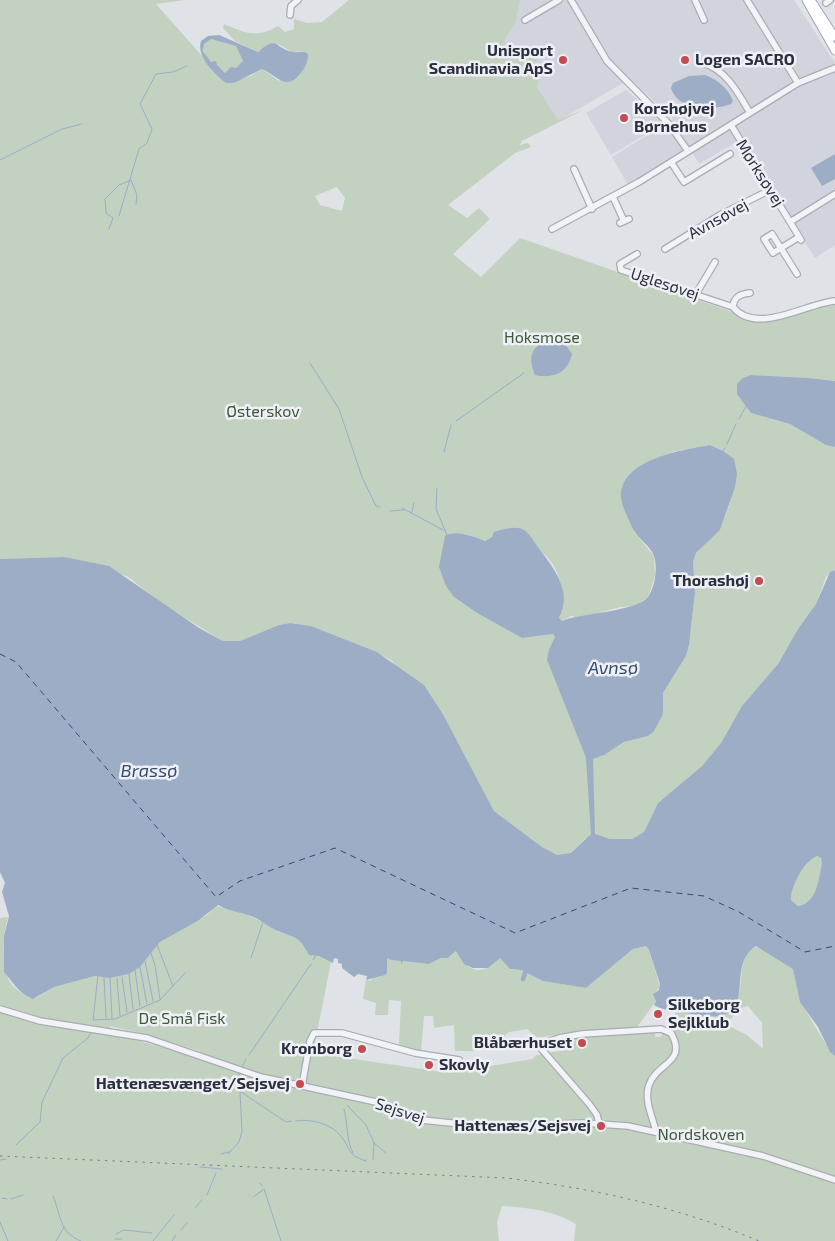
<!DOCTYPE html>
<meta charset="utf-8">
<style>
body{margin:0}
canvas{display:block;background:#dfe2e7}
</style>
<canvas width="835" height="1241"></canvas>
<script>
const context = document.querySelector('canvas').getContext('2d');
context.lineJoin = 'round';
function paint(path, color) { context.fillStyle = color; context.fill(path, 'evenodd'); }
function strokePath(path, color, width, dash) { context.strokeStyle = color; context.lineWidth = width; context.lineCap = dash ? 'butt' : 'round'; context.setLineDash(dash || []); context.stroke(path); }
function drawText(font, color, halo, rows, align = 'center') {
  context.font = font + ' "Exo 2",sans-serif'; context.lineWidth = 5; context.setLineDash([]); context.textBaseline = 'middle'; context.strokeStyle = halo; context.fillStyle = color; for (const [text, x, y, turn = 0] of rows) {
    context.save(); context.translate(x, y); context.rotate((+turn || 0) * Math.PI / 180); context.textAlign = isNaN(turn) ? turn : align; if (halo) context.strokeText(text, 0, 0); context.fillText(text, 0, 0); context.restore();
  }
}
paint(new Path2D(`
 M520 0H794L835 63V245L815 258 740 140 699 164 689 147 628 185 612 157 673 119 630 79 558 121 537 87 539 82 535 69 540 47 514 61 504 41 516 22Z
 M626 90 665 123 611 155 586 113Z`), '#d1d4dc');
paint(new Path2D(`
 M0 0H185L156 4 226 83 251 76 262 69 279 81 304 51 292 52 278 44 263 48 258 52 235 41 223 28 224 24C246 33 256 39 278 26L285 32 294 29V19L307 23 322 22 349 0H520L516 22 504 41 514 60 540 46 535 69 539 82 537 87 558 120 583 110 522 141 520 145 528 143 531 147 515 153 448 205 467 218 479 208 490 219 453 254 481 277 520 238 747 317 762 320 835 303V381L809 378 751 375V413L790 424 826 445 835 447V570L830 572 825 579 816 605 798 629 778 664 742 706 721 743 702 766 658 803 644 832 632 839H610L595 835 585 839 571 853 562 856 552 854 542 847 494 811 444 716 391 660 377 652 311 626 290 623 279 625 240 641H223L164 605 127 576 64 557 0 559ZM337 187 345 198 342 211 320 205 315 196ZM710 445 723 451 730 503 720 530 696 553 693 563 695 592 689 645 686 656 663 693V714L648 736 624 742 600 757 586 758 551 670 549 649 555 637 553 634 522 638 477 613 454 597 442 574 440 563 450 534 469 535 484 541 492 537 493 534C508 539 527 544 541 552 559 563 569 600 559 619L562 621 571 616 580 618 620 607 635 606 648 597 655 576 654 556 634 532 672 452Z
 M211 39 236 46 243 61 240 66 225 73C216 65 203 58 203 44Z
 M815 856 820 857 822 861C820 878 818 902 798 906L791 900C790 886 804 864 815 856Z
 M216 906 243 913 263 922 278 932 292 936 303 942 309 955 319 956 331 962 313 1053 449 1073 532 1059 537 1055 571 1049 570 1032 538 1038 527 1029 509 1032 497 1042 475 1051H455L454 1025 434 1028 433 1016H424L421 1052 399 1045 401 1001 389 1000 388 1015H375L376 1003 363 999 366 980 370 981 377 975V978L387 973V958L391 960 401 961V964L402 961 429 964 441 958 450 957 456 951C465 961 468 975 488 968 492 966 496 960 500 958L511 970H521L543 981 586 988 633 949 646 946 649 950 660 987 654 993 656 1001 632 1034 655 1033V1037H660L663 1034 667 1035 676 1011 709 1017 740 990C742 976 740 950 758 947 769 953 786 959 794 970 799 977 796 985 798 993 800 1002 828 1050 835 1056V1241H574L576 1224C555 1211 526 1207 502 1206L497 1222 499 1241H0V918L8 917C2 936 4 954 5 973 9 977 8 980 11 984 18 992 26 995 36 998L54 987 95 976 110 978 129 974 140 967 160 942 207 915ZM748 1006 762 1023 763 1049 747 1035 725 1024 743 1007ZM109 1026 141 1033 200 1051 196 1057 118 1035Z`), '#c3d1c0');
paint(new Path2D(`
 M219 35 258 52C279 34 274 49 293 52 299 53 303 50 308 54 308 63 305 68 299 75 286 91 276 75 262 69L234 83H226C215 74 196 57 201 41L208 36ZM211 39 236 46 243 61 236 68 231 67 225 73 217 65 216 61 211 62 203 51 204 44Z
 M705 75C718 80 728 88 733 101L731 104C712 111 678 111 671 88L673 83 689 76Z
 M835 154V179L822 186 811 168Z
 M555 338 565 344 572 354C568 373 553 379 535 375 526 355 534 342 555 338Z
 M751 375 809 378 835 381V447L826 445 790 424 751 413 737 394V384L743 378Z
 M710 445 723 451 734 459 737 474 735 487 720 530 696 553 693 562 695 592 689 645 686 656 663 693V714L654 731 648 736 624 742 604 755 593 759 595 834 610 839H632L644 832 658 803 702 766 721 743 742 706 778 664 798 629 816 604 830 572 835 570V1056L830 1052 818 1027 800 1002 793 969 756 946C721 968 767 1029 691 1014 680 1011 663 1011 654 1005L656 1001 653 994 659 990 660 984 649 950 646 946 633 949 586 988 543 981 521 970 510 969 500 958 488 968H473L464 964 456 951 448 958H441L429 964 403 961 401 965V961L391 960 387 958V973L385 975 366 980 367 976 358 974 354 977 342 968V964L338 963V959L334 958 333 963 319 956 309 955C299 937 299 939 280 932 271 929 264 922 256 918 243 912 230 912 218 905L199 920 160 942 140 967 129 974 110 978 95 976 54 987 33 999C16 991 15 984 4 972V936L9 916 2 892 5 883 0 872V559L64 557 109 566 199 628 223 641H240L279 625 290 623 311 626 377 652 424 685 444 716 494 811 542 847 557 855 571 853 591 834 586 758 547 660 549 649 555 637 553 634 522 638 477 613 454 597 446 586 439 567 445 536C455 529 475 537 485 541L492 537 494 532C503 529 516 525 524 530 530 534 535 543 539 549 554 568 573 592 559 618L562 621C580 613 636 612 648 597 655 588 658 567 654 556 650 545 638 539 633 529 629 520 622 507 621 497 620 459 683 450 710 445ZM817 856 821 858 822 863C819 879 817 903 798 906L791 900C790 887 805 860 817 856Z`), '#9cadc5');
strokePath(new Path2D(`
 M0 160 62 129 82 124
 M119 216 139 149 147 143 152 129 140 104 156 74 173 72 187 66
 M109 229 113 218 106 213 105 199 119 185 131 180 137 195 136 204
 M310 363 339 409 362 477 376 506 380 507
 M739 419 746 406
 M456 421 524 373
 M727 444 736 424
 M723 451 725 448
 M444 452 451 425
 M437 488 436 509 447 535
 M402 508 443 530
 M390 511 404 510
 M412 512 414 503
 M157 945 173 986
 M151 953 155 965 160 999
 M251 958 263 922
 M313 960 316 955
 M145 961 153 1001
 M140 967 147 1004
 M135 970 140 1006
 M129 974 133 1009
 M98 975 93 1020 115 1019 160 1000 185 973
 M104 977 106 1018
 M122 977 127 1012
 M110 978 112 1018
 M117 978 120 1016
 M249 1055 311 964
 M242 1067 246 1059
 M241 1092 286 1122 291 1121
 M347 1105 366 1125 374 1143 386 1153
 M344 1109C348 1125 346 1139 353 1153
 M296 1121C310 1118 331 1124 340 1135 352 1149 345 1154 366 1161
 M16 1145 40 1122 42 1102 63 1058 88 1038 90 1034
 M221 1154 229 1152
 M228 1154 239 1142 242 1131 239 1073
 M0 1160 6 1159
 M373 1160 374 1143
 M200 1167 222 1169
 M260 1183 262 1186
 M264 1189 281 1241
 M207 1195 216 1173
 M53 1196C61 1215 59 1233 81 1241
 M253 1197 263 1190
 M2 1198 7 1199
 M11 1199 23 1195
 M195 1208 202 1200
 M0 1222 8 1241
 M181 1230 187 1223
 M116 1234 124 1230 152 1233
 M115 1239H122
 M56 1241 64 1227
 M153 1241 174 1215
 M172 1241 176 1235`), '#9cadc5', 1);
strokePath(new Path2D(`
 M523 979 525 973`), '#9cadc5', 4.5);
strokePath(new Path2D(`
 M0 654 16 662 216 897 240 881 335 848 515 933 631 888 704 896 739 912 805 952 835 946`), '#364a6f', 1, [6, 5]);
const minor = new Path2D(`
 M571 0 607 61 669 124 688 151
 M695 0 704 20
 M747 0 798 83
 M826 3 830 0
 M290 15 291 6 298 0
 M525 20 559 0
 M704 63C728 72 738 93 750 113
 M731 125 801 240
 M671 162 684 182 730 154
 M574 169 592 209
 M613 197 624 221
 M790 222 835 194
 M620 223 629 219
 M552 229 639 182 798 83 835 68
 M665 249 720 215 770 190
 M637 254 620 264 621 270 733 307
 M797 274 772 234 764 239 773 253 799 237
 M750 293C741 294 734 296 733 307 756 336 807 303 835 301
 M696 294 715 262
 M0 1009 40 1021 147 1038 261 1077 376 1102 422 1120 490 1127 584 1123 628 1126 763 1156 835 1180
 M302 1086 310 1041 314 1033H342L415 1053 459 1060
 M599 1123 597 1115 590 1105 538 1045 559 1038 582 1034 661 1029 671 1033C688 1063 656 1063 649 1085 644 1100 652 1116 656 1131`);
const major = new Path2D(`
 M806 0 835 51
 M811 0 835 37`);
strokePath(minor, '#a8acb4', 8);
strokePath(major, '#9fa5b2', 9);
strokePath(minor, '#f1f3f6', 5.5);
strokePath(major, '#fff', 7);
strokePath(new Path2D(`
 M0 1156 506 1178C593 1188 678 1207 759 1241`), '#798090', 1, [2.5, 5]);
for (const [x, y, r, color] of [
 [563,60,5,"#c54b53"],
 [685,60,5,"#c54b53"],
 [624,118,5,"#c54b53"],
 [759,581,5,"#c54b53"],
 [658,1014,5,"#c54b53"],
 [582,1043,5,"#c54b53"],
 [362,1049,5,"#c54b53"],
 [429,1065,5,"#c54b53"],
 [300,1084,5,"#c54b53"],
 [601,1126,5,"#c54b53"]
]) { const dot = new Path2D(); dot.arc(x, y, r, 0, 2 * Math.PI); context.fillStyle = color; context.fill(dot); strokePath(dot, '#eef0f5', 2); }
drawText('bold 16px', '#292f3d', '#eef0f5', [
 ["Unisport",553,51],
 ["Scandinavia ApS",553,69],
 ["Logen SACRO",695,60,"left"],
 ["Korshøjvej",634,109,"left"],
 ["Børnehus",634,127,"left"],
 ["Thorashøj",749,581],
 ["Silkeborg",668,1005,"left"],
 ["Sejlklub",668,1023,"left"],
 ["Blåbærhuset",572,1043],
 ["Kronborg",352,1049],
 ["Skovly",439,1065,"left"],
 ["Hattenæsvænget/Sejsvej",290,1084],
 ["Hattenæs/Sejsvej",591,1126]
], 'right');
drawText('16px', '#292f3d', '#eef0f5', [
 ["Mørksøvej",760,173,58],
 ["Avnsøvej",718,219,-29],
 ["Uglesøvej",665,284,18],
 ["Sejsvej",400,1111,18]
]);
drawText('16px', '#3b5837', '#eef0f5', [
 ["Hoksmose",542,338],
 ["Østerskov",263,412],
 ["De Små Fisk",182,1019],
 ["Nordskoven",701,1135]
]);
drawText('italic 18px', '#364a6f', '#eef0f5', [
 ["Avnsø",613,668],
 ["Brassø",149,771]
]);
</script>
